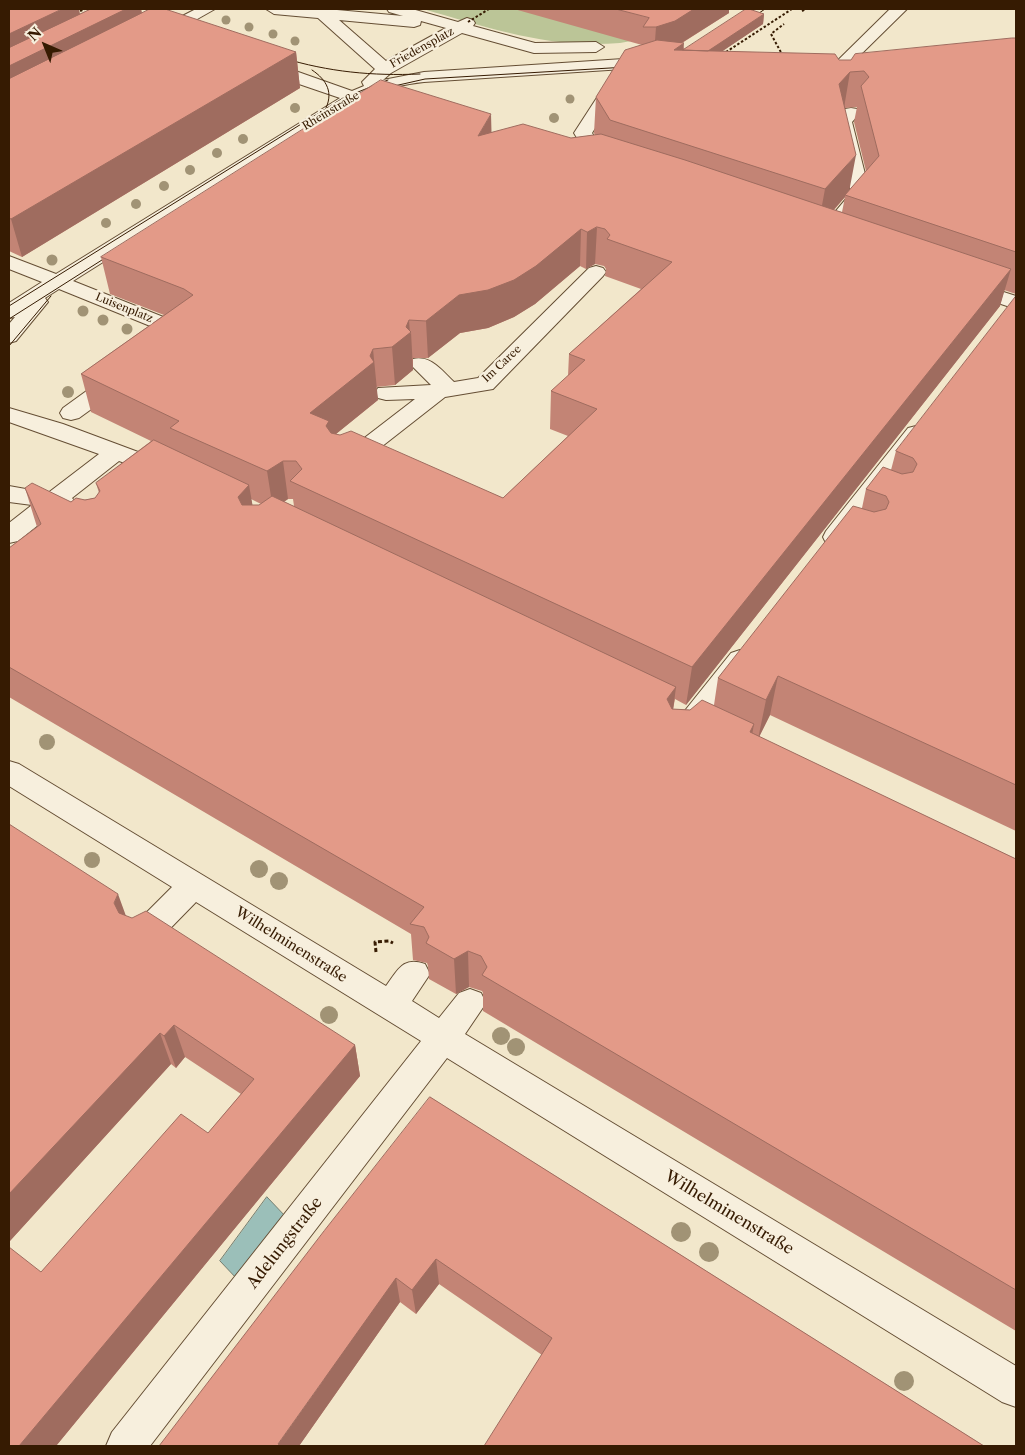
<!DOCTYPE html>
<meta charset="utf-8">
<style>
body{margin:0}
#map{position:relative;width:1025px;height:1455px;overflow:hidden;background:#f2e7cb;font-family:"Libre Caslon Text",serif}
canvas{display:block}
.frame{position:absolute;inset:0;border:10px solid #361b02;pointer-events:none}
.north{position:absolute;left:20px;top:20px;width:50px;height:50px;-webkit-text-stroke:4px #f7efdd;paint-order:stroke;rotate:316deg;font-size:14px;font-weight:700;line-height:20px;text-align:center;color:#361b02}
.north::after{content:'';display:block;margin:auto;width:18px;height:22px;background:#361b02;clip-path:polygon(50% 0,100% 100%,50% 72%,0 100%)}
</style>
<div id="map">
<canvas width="1025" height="1455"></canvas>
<div class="frame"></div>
<div class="north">N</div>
</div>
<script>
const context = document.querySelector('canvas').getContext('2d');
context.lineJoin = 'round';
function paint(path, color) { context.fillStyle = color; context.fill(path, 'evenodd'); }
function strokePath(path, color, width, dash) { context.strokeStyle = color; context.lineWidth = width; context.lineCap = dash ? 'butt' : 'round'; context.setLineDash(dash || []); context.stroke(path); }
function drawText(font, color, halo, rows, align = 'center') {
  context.font = font + ' "Libre Caslon Text",serif'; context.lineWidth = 4.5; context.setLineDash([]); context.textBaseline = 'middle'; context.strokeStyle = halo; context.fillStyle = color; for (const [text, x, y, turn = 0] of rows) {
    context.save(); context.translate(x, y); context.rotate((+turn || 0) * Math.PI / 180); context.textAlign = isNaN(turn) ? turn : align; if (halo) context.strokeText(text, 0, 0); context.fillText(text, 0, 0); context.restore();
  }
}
paint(new Path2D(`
 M423 9H514L658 34C646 37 633 41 620 43 549 49 490 28 423 9Z`), '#bbc597');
const water = new Path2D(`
 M267 1197 287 1218 238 1280 220 1261Z`);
paint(water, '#9bbfb9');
strokePath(water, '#737d70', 1);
const street = new Path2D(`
 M196 9H215L169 35H157L155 32 157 29Z
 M266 9H326L403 16 389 12 387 9H412L458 22 467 18 473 20 475 23 473 26 535 43 596 42 604 47 596 52 534 53 462 33 391 73 383 80 424 72 654 57 660 58 662 62 660 66 654 67 424 82C405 84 386 88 368 96L397 106 400 110 397 114 391 115 355 103 73 281 191 328 194 332C189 341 182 342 173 339L170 334 59 289 45 298 48 302 16 341 9 343V324L15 317 9 318V303L42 282 9 269V256L56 274 340 98 258 70 256 66 258 62H270L352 91 364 86 362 82 375 69 318 18 274 14ZM339 20 414 27 420 25 421 21 446 28 386 61Z
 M890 9H907L846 69 847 90 845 94H833L831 90 830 68Z
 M615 78 621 79 623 83 592 133 609 162 606 166H594L574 133 609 79Z
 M851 108 857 109 860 113 852 122 870 194C862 206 852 220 837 216L835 212 851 193 834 121 845 109Z
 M596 266 603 268 606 272 603 276 493 389 445 397 353 469 345 471 337 469 333 464 337 459 415 399 386 400 378 398 375 393 378 388 431 385 410 364 413 359C431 355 442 371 454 382L478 378 589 268Z
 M966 280 1016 296V309L959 290 956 286 959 282Z
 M118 372 126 374 129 379 126 384 79 418 71 420 63 418 60 413 63 408 110 374Z
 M9 408 63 424 173 465 177 470 173 475 165 477 119 461 72 498 76 503 72 508 57 510 18 541 9 543V523L32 505 9 502V486L48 493 99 454 9 422Z
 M916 426 924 428 927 433 844 543 835 545 826 543 823 537 826 531 908 428Z
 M740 650 749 653 753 660 749 667 695 737 685 740 675 737 671 730 675 723 731 653Z
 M9 761 19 764 386 986C398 970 403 956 425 964L430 974 412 1001 439 1018 459 993 470 989 481 993 486 1003 465 1034 1016 1366V1407L1002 1402 447 1058 150 1446H106L112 1432 421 1041 196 902 154 945 143 949 132 945 128 936 132 927 172 887 9 786Z`);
strokePath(street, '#654e34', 2);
strokePath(new Path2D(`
 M802 11 806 9
 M76 13 85 9
 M726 52 792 9
 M783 56 771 34 784 24`), '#361b02', 2, [2.5, 2]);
strokePath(new Path2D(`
 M376 952 375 942 389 941 393 943`), '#361b02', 3, [4, 2.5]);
paint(street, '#f7efdd');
strokePath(new Path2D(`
 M749 20 765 9
 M283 58C329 72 372 76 420 74
 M312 70C327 80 334 93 325 110
 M381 89 425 79 627 67
 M9 306 343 98 388 80
 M9 319 113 253
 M9 346 51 296`), '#361b02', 1);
strokePath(new Path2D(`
 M468 22 489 9`), '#361b02', 2, [2.5, 2]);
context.fillStyle = '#a19375';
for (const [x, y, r] of [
 [226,20,4.5],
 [249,27,4.5],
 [273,34,4.5],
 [295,41,4.5],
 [570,99,4.5],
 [295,108,5],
 [554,118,5],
 [243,139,5],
 [217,153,5],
 [190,170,5],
 [164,186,5],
 [136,204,5],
 [106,223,5],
 [52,260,5.5],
 [83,311,5.5],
 [103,320,5.5],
 [127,329,5.5],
 [68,392,6],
 [47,742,8],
 [92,860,8],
 [259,869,9],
 [279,881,9],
 [329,1015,9],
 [501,1036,9],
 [516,1047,9],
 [681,1232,10],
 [709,1252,10],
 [904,1381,10]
]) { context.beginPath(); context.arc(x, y, r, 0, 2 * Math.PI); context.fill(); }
paint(new Path2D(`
 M9 9 80 14 91 9H141L142 13 296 52 300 88 22 257 9 251Z
 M514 9H729V13L682 43 684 49 764 14 763 24 722 51 839 60H851L1016 38V294L1004 290 1000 306 686 705 675 699 673 709 690 710 714 705 718 678 862 508 866 489 891 470 896 451 1016 296V831L770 715 759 737 1016 859V1331L483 1011V993L482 991 469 987 456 994 429 979 428 966 427 963 413 960 411 934 9 697V548L37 527 25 488 71 502 95 498 99 493 96 483 151 441 91 412 81 374 164 315 110 294 101 257 491 132 570 138 595 135 594 133 596 97 642 45ZM857 107 854 122 866 171 849 191 845 108ZM845 197 842 212 834 210ZM595 264 604 266 606 269 605 276 641 289 569 354 568 376 551 391 550 429 568 436 503 498 336 434 378 400 376 387 395 385 413 370V358H428L460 333 488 328 514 317 535 304 580 266 586 269ZM251 499 261 504 259 505H252ZM288 499H293L294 506 284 502Z
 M9 824 126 916 355 1045 360 1076 56 1446H9L41 1272 208 1133 241 1094 185 1057 176 1068 171 1064 9 1242Z
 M430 1097 984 1446 542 1355 439 1284 416 1314 400 1302 299 1446Z`), '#c38475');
paint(new Path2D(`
 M62 9H79L83 29 126 9H141L146 35 9 104V34Z
 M694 9H729V13L672 49 654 55 656 27Z
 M764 14 763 24 699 67 700 56Z
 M684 43 681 79 674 50Z
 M296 52 300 88 22 257 11 219Z
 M850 72 844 108 839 84Z
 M491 114 492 150 478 136Z
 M856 155 849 192 845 195V197L818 227 825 189Z
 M597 227 595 264 586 269 587 232Z
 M581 229 580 266 535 304 514 317 488 328 460 333 428 358 426 321 459 295Z
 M1011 269 1000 306 686 705 692 667Z
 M409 320 410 334 411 332 413 370 395 385 392 347Z
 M373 349 378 400 331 438 310 413 370 356Z
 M283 461 288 499 273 509 267 471Z
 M249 485 256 525 245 537 238 497Z
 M778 676 770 715 758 739 766 700Z
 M676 687 671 726 667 699Z
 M754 724 747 763 750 732Z
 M118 894 130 927 126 937 114 903Z
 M468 951 469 987 456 994 454 959Z
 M174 1025 185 1057 176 1068 164 1036Z
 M160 1033 171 1064 9 1242V1194Z
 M355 1045 360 1076 56 1446H19Z
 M436 1259 439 1284 416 1314 412 1290Z
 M396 1278 400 1302 299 1446H279L278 1444Z`), '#9f6c5f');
const building = new Path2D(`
 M9 9H62L9 34Z
 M91 9H126L9 66V48Z
 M150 9H165L296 52 11 219 9 218V79Z
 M616 9H694L675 21 656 27H643L649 18Z
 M746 9H749L764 14 708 51 683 50Z
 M1012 38H1016V252L845 195 879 156 861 86 869 77 864 71 850 72 839 84 856 155 825 189 610 120 596 97 625 50 657 40 684 43 674 50 835 54 839 60H851L855 54Z
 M381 80 491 114 478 136 523 124 571 138 601 134 685 160 1011 269 692 667 290 481 302 469 296 461H283L267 471 170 428 179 421 81 374 193 295 184 289 101 257ZM597 227 605 229 610 235 607 239 672 262 569 354 585 360 551 391 597 409 503 498 351 431 340 435 331 433 326 426 329 421 310 413 374 362 370 356 373 349 392 347 411 332 406 327 409 320 426 321 459 295 488 290 514 280 536 266 581 229 587 232Z
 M1016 296V785L778 676 766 700 718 678 853 506 874 512 886 509 889 502 886 496 866 489 883 467 902 474 913 472 917 464 913 458 896 451Z
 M154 440 249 485 238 497 242 505H259L272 496 676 687 667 699 672 709 690 710 702 700 754 724 750 732 1016 859V1290L482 975 487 967 481 956 468 951 454 959 426 943 429 937 424 927 410 924 424 907 9 667V548L41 524 25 488 32 483 71 502 76 498 85 500 95 498 100 491 96 483Z
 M9 824 118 894 114 903 119 913 132 918 146 911 355 1045 19 1446H9V1247L41 1272 181 1114 208 1133 254 1079 174 1025 164 1036 160 1033 9 1194Z
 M430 1097 984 1446H484L552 1338 436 1259 412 1290 396 1278 278 1444 281 1446H159L324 1231Z`);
paint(building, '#e39a88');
strokePath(building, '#9f6c5f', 1);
drawText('11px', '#361b02', '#f7efdd', [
 ["Friedensplatz",422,48,-29],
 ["Rheinstraße",331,111,-31],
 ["Luisenplatz",124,308,22],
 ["Im Caree",502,364,-43]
]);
drawText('14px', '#361b02', '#f7efdd', [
 ["Wilhelminenstraße",291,945,32]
]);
drawText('16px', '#361b02', '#f7efdd', [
 ["Wilhelminenstraße",729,1213,31],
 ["Adelungstraße",285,1243,-52]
]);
</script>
